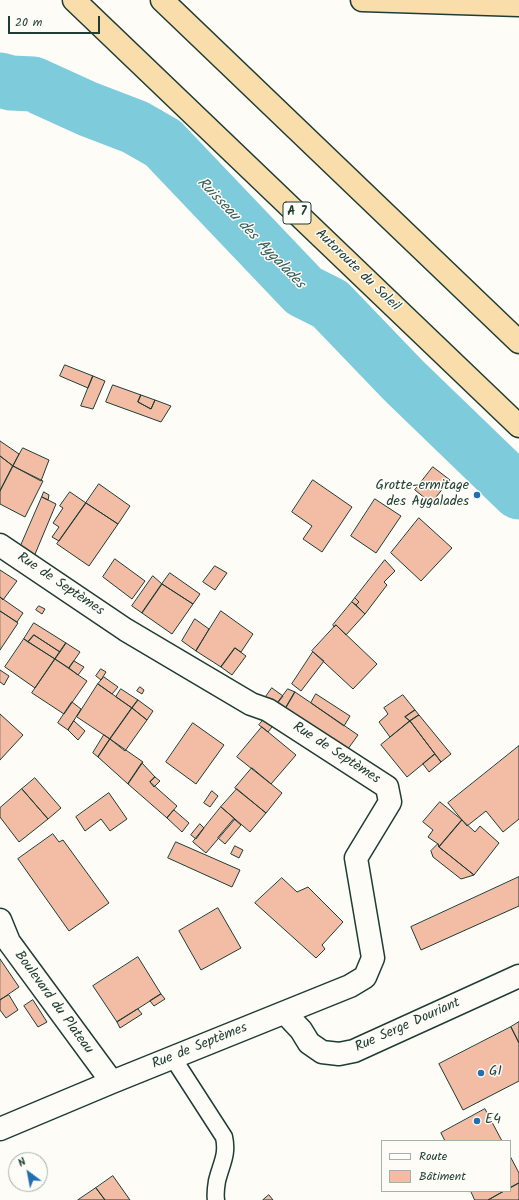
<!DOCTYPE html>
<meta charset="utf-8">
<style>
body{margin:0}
#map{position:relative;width:519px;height:1200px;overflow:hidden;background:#fdfcf7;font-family:Kalam,sans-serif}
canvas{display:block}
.legend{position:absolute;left:381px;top:1140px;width:130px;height:52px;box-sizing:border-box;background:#fdfcf7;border:1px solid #a4b0a9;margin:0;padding:5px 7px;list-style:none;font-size:12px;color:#1f3d34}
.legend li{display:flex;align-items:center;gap:8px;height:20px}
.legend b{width:20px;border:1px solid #a4b0a9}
.north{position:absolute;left:8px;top:1152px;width:40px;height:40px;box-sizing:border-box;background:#fdfcf7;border:1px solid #a4b0a9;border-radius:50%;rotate:328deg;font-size:11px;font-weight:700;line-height:16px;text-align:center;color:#1f3d34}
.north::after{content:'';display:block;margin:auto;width:14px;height:18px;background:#1f6fb2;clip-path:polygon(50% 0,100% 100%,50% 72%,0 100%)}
.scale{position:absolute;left:8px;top:16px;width:92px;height:18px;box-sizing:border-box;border:2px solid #1f3d34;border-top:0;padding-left:5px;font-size:12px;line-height:14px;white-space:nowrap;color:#1f3d34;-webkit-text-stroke:3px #fdfcf7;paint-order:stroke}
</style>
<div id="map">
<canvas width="519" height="1200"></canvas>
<ul class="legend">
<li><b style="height:5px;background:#fdfcf7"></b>Route</li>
<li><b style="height:11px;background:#f2bda4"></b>Bâtiment</li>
</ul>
<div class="north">N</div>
<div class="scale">20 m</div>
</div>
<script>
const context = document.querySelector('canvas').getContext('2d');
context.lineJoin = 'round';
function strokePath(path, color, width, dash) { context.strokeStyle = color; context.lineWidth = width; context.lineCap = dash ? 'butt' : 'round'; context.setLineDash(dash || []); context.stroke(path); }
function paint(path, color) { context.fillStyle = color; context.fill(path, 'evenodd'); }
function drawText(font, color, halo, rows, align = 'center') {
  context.font = font + ' Kalam,sans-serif'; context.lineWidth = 3; context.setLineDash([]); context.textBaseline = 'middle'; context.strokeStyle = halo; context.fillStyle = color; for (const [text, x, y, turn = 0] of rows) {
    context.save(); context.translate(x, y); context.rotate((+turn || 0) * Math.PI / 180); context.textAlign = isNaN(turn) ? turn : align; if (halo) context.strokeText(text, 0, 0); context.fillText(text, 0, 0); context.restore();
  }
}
strokePath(new Path2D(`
 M0 80 11 83 33 84 88 109 135 127 163 143 304 291 330 304 404 381 519 492`), '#7eccdb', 55);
const building = new Path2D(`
 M65 365 93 376 88 388 60 376Z
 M93 376 105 381 93 409 81 406Z
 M113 385 141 395 138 402 151 409 155 400 171 406 161 422 106 402Z
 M141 395 155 400 151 409 138 402Z
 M0 441 19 454 13 466 0 456Z
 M23 448 49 460 41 481 13 466Z
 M0 456 13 466 0 491Z
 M13 466 43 481 25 517 0 504V491Z
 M433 467 450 480 431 503 415 490Z
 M313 480 352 507 322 552 303 539 312 526 292 512Z
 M99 484 130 506 118 524 86 503Z
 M44 492 49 495 48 500 42 497Z
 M70 492 86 503 59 541 52 537 59 527 53 523 63 508 60 506Z
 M42 497 56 504 33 559 19 550Z
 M375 499 401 516 376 553 351 536Z
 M86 503 118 524 89 566 57 544Z
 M419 518 452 548 421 581 391 553Z
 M115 559 145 581 132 599 103 577Z
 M385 560 395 571 384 582 387 585 365 614 356 605 359 602 355 598Z
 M215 566 227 573 215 590 203 582Z
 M0 570 17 581 3 600 0 597Z
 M170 573 200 594 193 604 162 584Z
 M153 576 162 584 142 613 132 606Z
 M162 584 193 604 172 634 142 613Z
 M0 597 23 613 17 622 0 611Z
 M355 598 359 602 356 605 352 602Z
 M352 602 365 614 346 635 336 625 334 627 333 625Z
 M39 606 45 609 42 614 36 610Z
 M0 611 18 623 0 650Z
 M221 611 253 634 241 652 235 648 221 667 196 651Z
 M195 619 209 629 196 651 182 641Z
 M34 623 66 643 60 652 34 635 28 642 24 639Z
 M336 625 377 664 353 689 312 651Z
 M34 635 60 652 55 659 28 642Z
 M24 639 55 659 35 688 5 667Z
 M66 643 80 652 69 668 55 659Z
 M235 648 246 656 232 675 221 667Z
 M313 652 324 661 301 691 292 684Z
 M55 659 87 681 64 714 32 693Z
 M74 661 84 667 78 675 69 668Z
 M101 669 106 672 101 680 96 676Z
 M0 670 9 676 4 685 0 682Z
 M104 677 118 687 112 694 98 684Z
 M98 684 132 708 110 739 77 717Z
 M140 687 144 690 142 694 137 691Z
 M272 688 283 696 276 705 265 698Z
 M121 689 138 700 132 708 116 697Z
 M288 689 295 692 284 711 276 705Z
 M295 692 358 735 345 753 284 711Z
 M316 694 350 716 344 726 311 703Z
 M403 695 415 710 405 717 410 721 390 737 379 722 388 714 384 708Z
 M138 700 153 711 147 720 132 708Z
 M72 702 81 709 68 730 58 723Z
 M132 708 147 720 125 751 110 739Z
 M415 710 419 715 410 721 405 717Z
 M0 714 23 735 0 760Z
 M419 715 451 754 441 762 410 721Z
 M267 716 276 722 268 732 259 725Z
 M74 721 85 731 78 740 68 730Z
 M410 721 435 754 407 777 381 745Z
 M193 723 224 745 196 784 166 762Z
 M262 727 296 755 271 784 237 757Z
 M104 735 110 739 98 757 93 753Z
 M110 739 143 762 128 784 98 757Z
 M519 746V819L503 832 486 811 467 826 448 803Z
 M435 754 441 762 429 772 423 764Z
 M142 763 155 777 150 782 177 806 167 818 128 784Z
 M252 768 282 793 266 813 235 788Z
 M155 777 160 781 154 787 150 782Z
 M35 778 61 808 48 819 22 789Z
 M22 789 48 819 19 842 0 817V808Z
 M237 789 266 813 250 832 221 807Z
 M212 791 218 796 210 807 204 803Z
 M109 793 127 819 110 831 101 819 85 831 76 817Z
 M440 802 462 820 439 847 438 844 428 837 433 830 423 822Z
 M221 807 235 819 206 853 193 842Z
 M174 810 189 823 182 832 167 818Z
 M234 819 241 825 225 844 218 838Z
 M462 820 475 832 480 826 499 843 474 875 439 847Z
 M200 824 204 828 196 839 191 835Z
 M53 834 59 842 63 840 109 903 69 931 18 859Z
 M176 842 240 870 232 887 168 858Z
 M438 844 439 847 474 875 461 879 433 857 431 851Z
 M235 846 243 850 239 858 231 854Z
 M519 877V906L421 950 411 927Z
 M282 878 297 892 308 887 343 922 322 945 325 949 316 958 255 903Z
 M218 908 241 948 201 970 179 931Z
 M138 957 161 994 117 1022 93 986Z
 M0 959 19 987 0 1000Z
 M161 994 165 999 154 1006 150 1001Z
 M9 995 18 1010 6 1018 0 1010V1000Z
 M33 1000 47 1022 38 1027 24 1006Z
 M138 1009 142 1014 120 1028 117 1022Z
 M519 1022V1043L511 1027Z
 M511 1027 519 1043V1081L463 1110 439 1064Z
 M485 1109 502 1141H445L441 1133Z
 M510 1156 519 1173V1183L510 1188Z
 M113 1176 130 1200H105L96 1188Z
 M519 1183V1200H488L504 1191H510V1188Z
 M96 1188 105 1200H78Z
 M471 1191H504L488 1200H475Z
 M269 1195 273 1200H263Z`);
paint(building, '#f2bda4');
strokePath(building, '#1f3d34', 1);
const lane = new Path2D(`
 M173 1058 224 1137C228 1155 221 1164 217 1181 216 1187 215 1194 216 1200`);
const street = new Path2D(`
 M0 545 126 630 251 704 268 710 387 787 390 802 356 858 373 958 365 977 350 986 112 1082 0 1129
 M0 920 9 942 112 1082
 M285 1013 301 1030 309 1043 322 1052 339 1054 354 1051 519 976`);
const highway = new Path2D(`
 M74 0 519 426
 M162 0 519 342
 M362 0 519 5`);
strokePath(lane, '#1f3d34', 19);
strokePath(street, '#1f3d34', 25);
strokePath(highway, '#1f3d34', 25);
strokePath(lane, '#fdfcf7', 16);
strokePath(street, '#fdfcf7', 22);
strokePath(highway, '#f9deab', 22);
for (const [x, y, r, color] of [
 [477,495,4,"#1f6fb2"],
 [481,1073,4,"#1f6fb2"],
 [477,1121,4,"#1f6fb2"]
]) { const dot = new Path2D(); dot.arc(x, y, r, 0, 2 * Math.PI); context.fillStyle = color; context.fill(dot); strokePath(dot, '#fdfcf7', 1.5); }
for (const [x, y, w] of [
 [297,213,28]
]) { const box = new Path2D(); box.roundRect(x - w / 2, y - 11, w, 22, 3); context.fillStyle = '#fdfcf7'; context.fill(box); strokePath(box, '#1f3d34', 1); }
drawText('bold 13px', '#1f3d34', null, [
 ["A 7",297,213]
]);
drawText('14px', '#1f3d34', '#fdfcf7', [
 ["Autoroute du Soleil",357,271,44],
 ["Rue de Septèmes",60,585,34],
 ["Rue de Septèmes",336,754,33],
 ["Boulevard du Plateau",53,1003,54],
 ["Rue Serge Douriant",408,1026,-24],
 ["Rue de Septèmes",200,1047,-22]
]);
drawText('14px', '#1f3d34', '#fdfcf7', [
 ["Grotte-ermitage",469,487,"right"],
 ["des Aygalades",469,503,"right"],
 ["G1",489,1073],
 ["E4",485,1121]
], 'left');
drawText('italic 15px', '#37615e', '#fdfcf7', [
 ["Ruisseau des Aygalades",250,234,46]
]);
</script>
